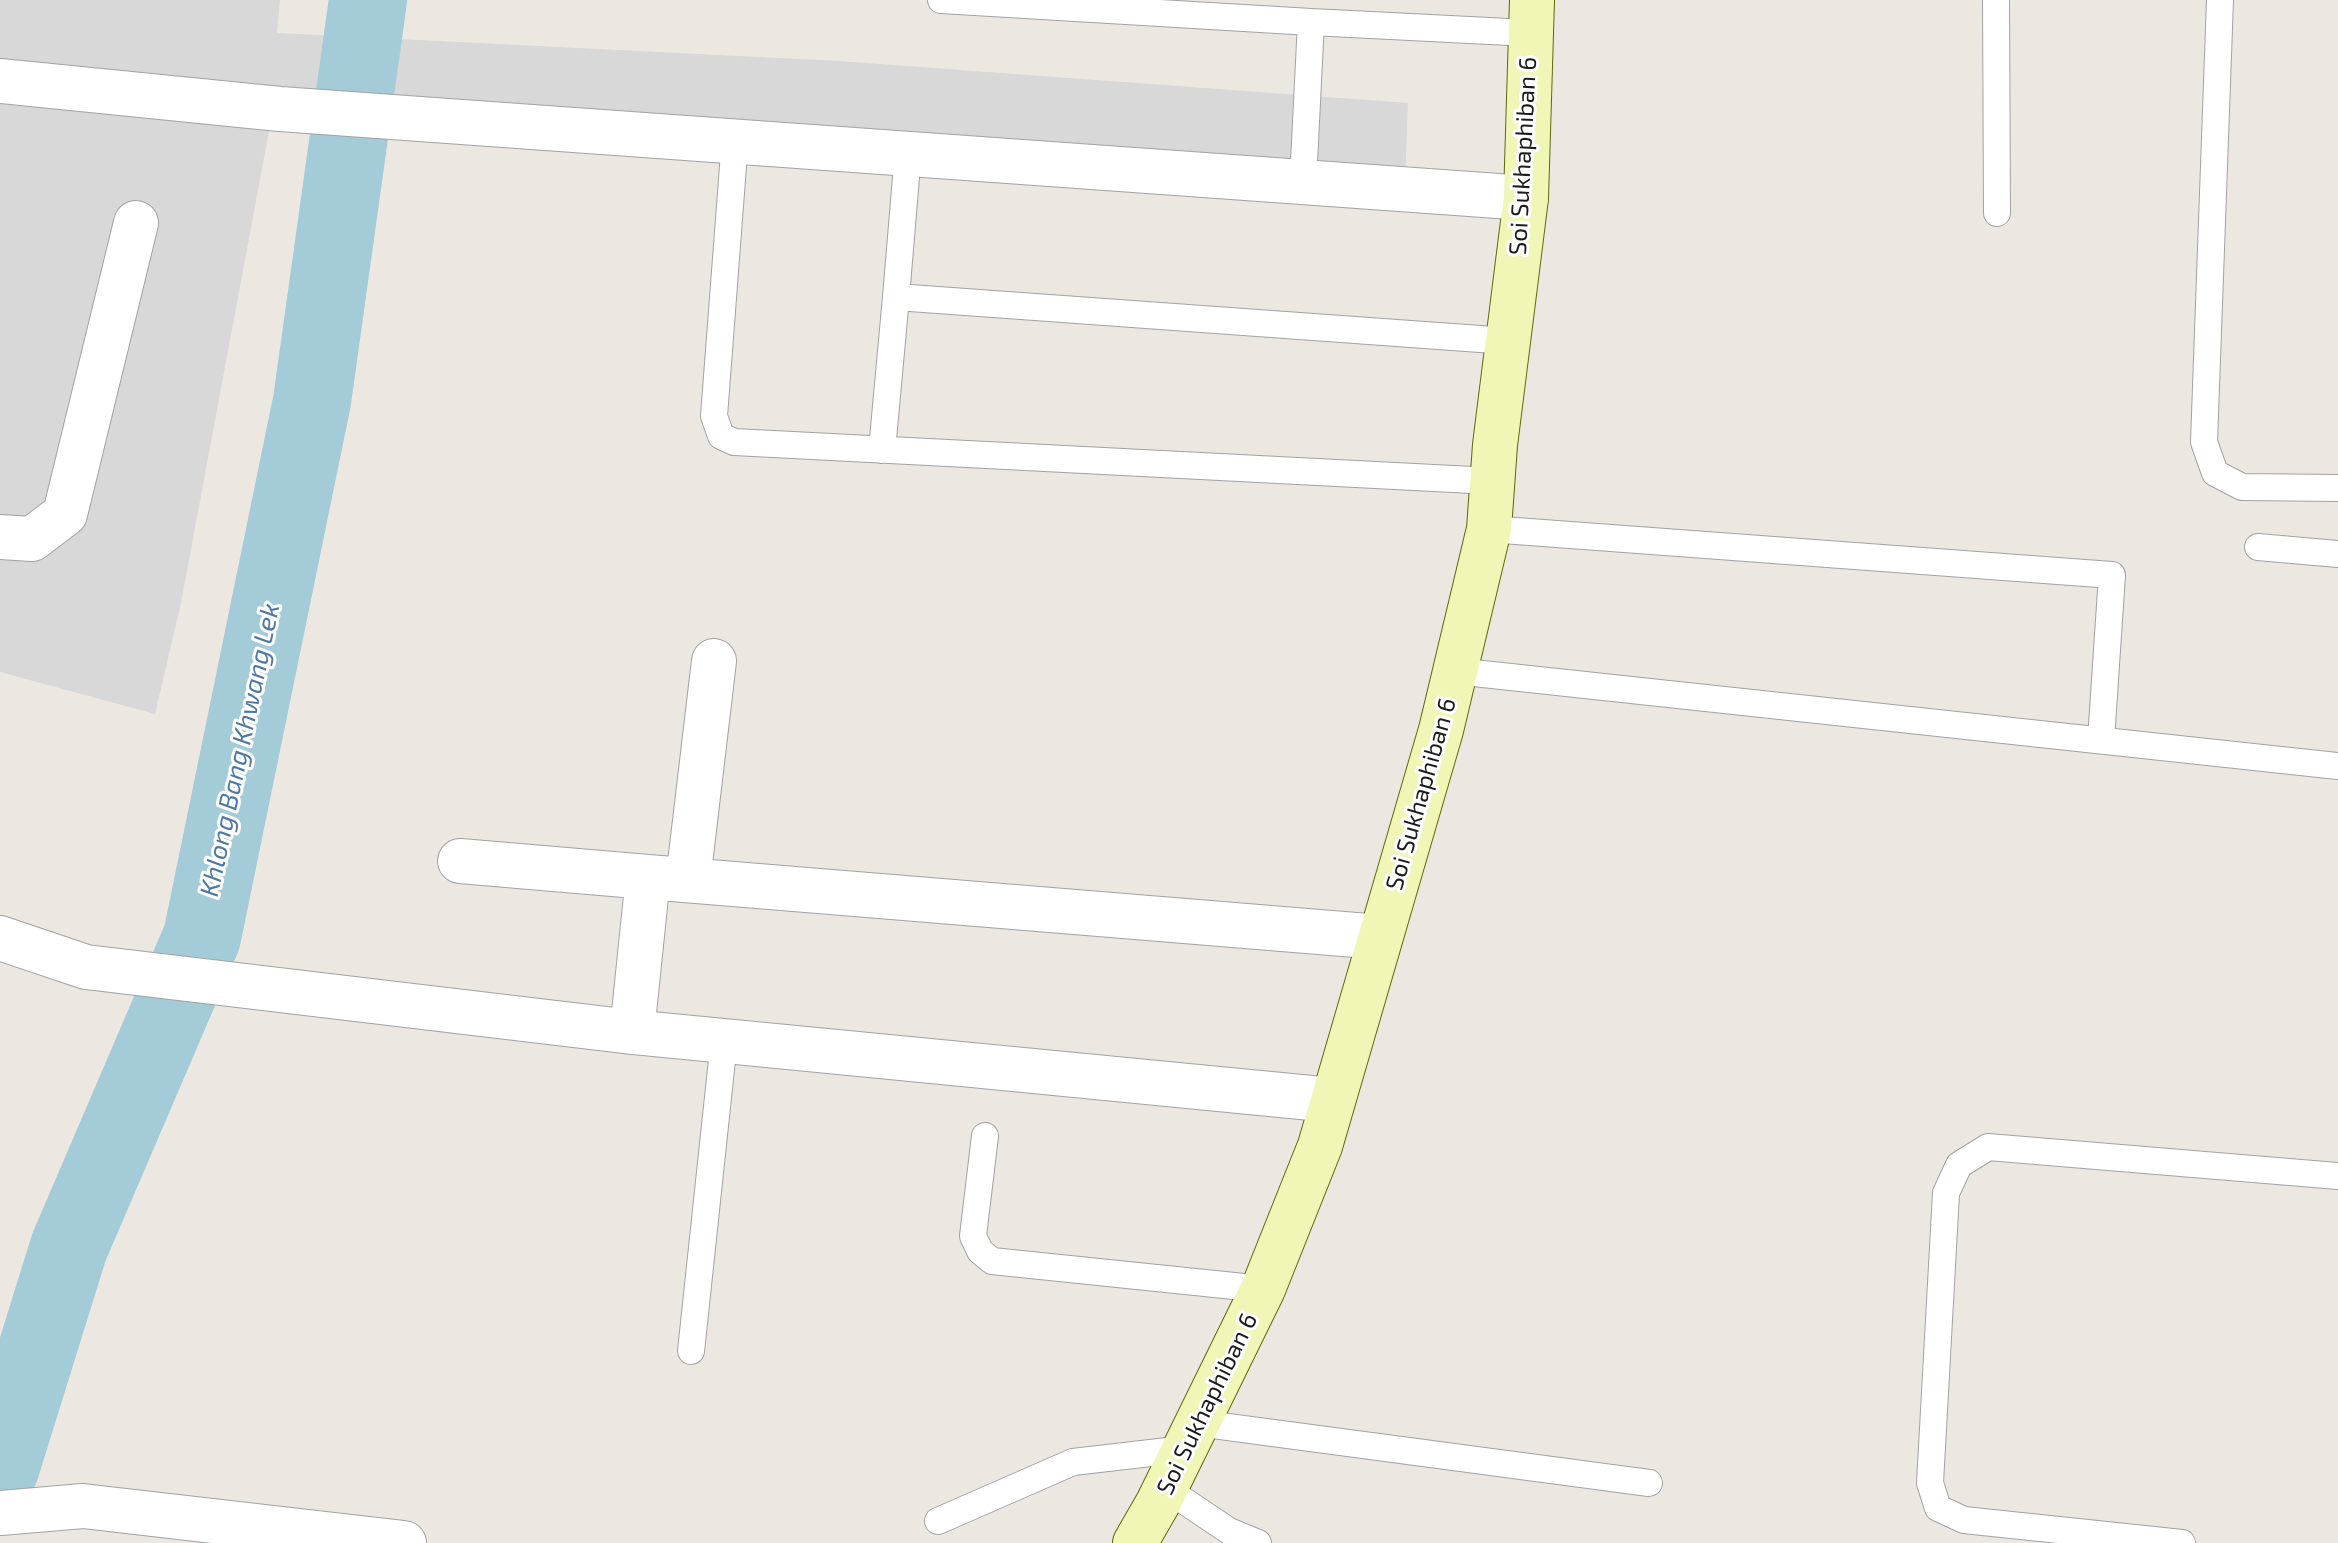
<!DOCTYPE html>
<style>
body{margin:0}
canvas{display:block;background:#ece8e1}
</style>
<canvas width="2338" height="1543"></canvas>
<script>
const context = document.querySelector('canvas').getContext('2d');
context.lineJoin = 'round';
function paint(path, color) { context.fillStyle = color; context.fill(path, 'evenodd'); }
function strokePath(path, color, width, dash) { context.strokeStyle = color; context.lineWidth = width; context.lineCap = dash ? 'butt' : 'round'; context.setLineDash(dash || []); context.stroke(path); }
function drawText(font, color, halo, rows, align = 'center') {
  context.font = font + ' "Exo 2",sans-serif'; context.lineWidth = 6; context.setLineDash([]); context.textBaseline = 'middle'; context.strokeStyle = halo; context.fillStyle = color; for (const [text, x, y, turn = 0] of rows) {
    context.save(); context.translate(x, y); context.rotate((+turn || 0) * Math.PI / 180); context.textAlign = isNaN(turn) ? turn : align; if (halo) context.strokeText(text, 0, 0); context.fillText(text, 0, 0); context.restore();
  }
}
paint(new Path2D(`
 M0 0H280L277 33 839 61 1408 103 1405 181 272 115 181 603 155 714 0 672Z`), '#d9d8d8');
strokePath(new Path2D(`
 M0 1469 69 1247 202 937 312 401 368 0`), '#a3cbd8', 78);
const lane = new Path2D(`
 M941 0 1311 22 1303 182
 M1996 0 1997 213
 M2220 0 2204 442 2215 473 2242 487 2338 488
 M1311 22 1529 33
 M735 140 714 416 721 436 734 442 1492 481
 M896 297 908 153
 M882 450 896 297 1508 341
 M1489 529 2112 575 2101 740
 M2258 547 2338 554
 M1455 671 2338 766
 M985 1136 973 1236 980 1251 992 1261 1263 1289
 M691 1351 724 1041
 M1198 1423 1649 1483
 M1165 1488 1229 1531 1258 1543
 M938 1521 1073 1462 1185 1449
 M2182 1543 1964 1520 1938 1508 1930 1483 1946 1193 1959 1165 1988 1147 2338 1176`);
const street = new Path2D(`
 M0 81 280 109 1526 198
 M0 537 32 539 65 514 136 223
 M460 861 648 877
 M688 880 714 661
 M0 938 86 967 632 1032 1332 1100
 M632 1032 648 877 1380 937
 M0 1513 83 1506 404 1543`);
const secondary = new Path2D(`
 M1135 1543 1158 1503 1263 1289 1320 1146 1441 730 1489 529 1495 445 1526 198 1532 0`);
strokePath(lane, '#a2a2a2', 28);
strokePath(street, '#a2a2a2', 46);
strokePath(secondary, '#5e690a', 46);
strokePath(lane, '#fff', 26);
strokePath(street, '#fff', 44);
strokePath(secondary, '#f1f5b6', 44);
drawText('24px', '#1b1b1b', '#fff', [
 ["Soi Sukhaphiban 6",1523,156,-87],
 ["Soi Sukhaphiban 6",1421,794,-74],
 ["Soi Sukhaphiban 6",1207,1404,-64]
]);
drawText('italic 26px', '#4e78a4', '#fff', [
 ["Khlong Bang Khwang Lek",240,750,-78]
]);
</script>
